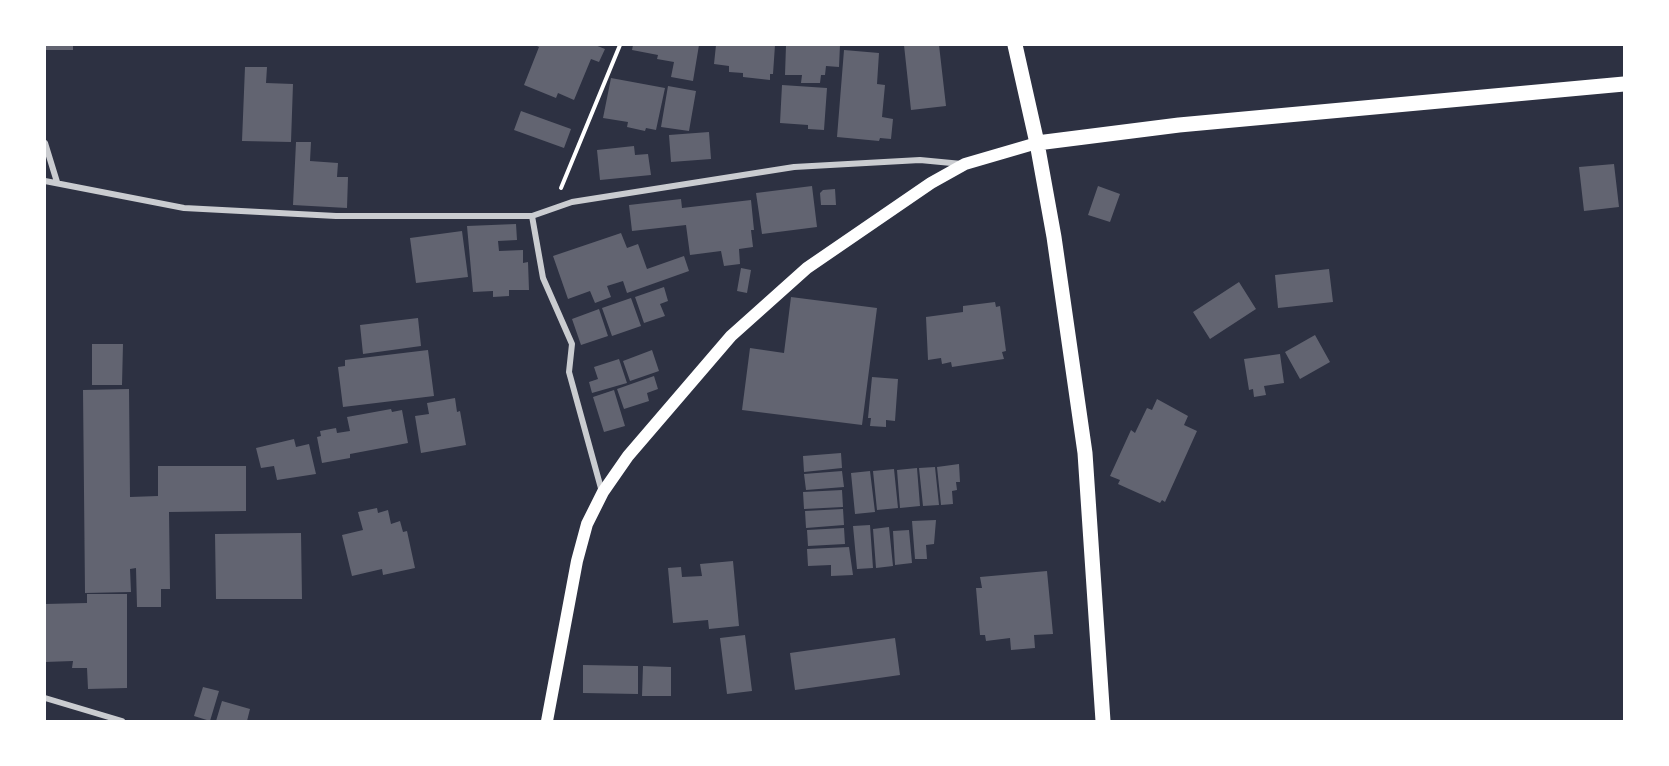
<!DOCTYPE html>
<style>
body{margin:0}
#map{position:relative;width:1669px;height:766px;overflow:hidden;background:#2d3142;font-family:Rubik,sans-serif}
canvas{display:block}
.frame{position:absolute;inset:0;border:46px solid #fff;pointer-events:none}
</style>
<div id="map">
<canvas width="1669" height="766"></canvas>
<div class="frame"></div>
</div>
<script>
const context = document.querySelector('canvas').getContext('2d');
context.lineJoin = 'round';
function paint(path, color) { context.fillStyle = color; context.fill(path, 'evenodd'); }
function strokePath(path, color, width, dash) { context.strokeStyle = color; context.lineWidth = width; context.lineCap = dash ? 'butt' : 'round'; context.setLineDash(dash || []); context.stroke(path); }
paint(new Path2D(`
 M45 45H73V50H45Z
 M535 45H595L605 49 599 62 591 59 574 100 558 93 556 98 524 85 539 47Z
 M633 45H699L693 81 671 77 674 62 657 59 658 55 632 50Z
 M716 45H775L773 74H770V80L743 77V73L729 72V66L714 64Z
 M786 45H840L839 67 826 66 825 75H821L820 83H801L802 75H785Z
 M904 45H939L946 106 911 110Z
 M844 50 879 53 877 84 885 85 882 117 893 119 891 139 880 138 879 141 837 137Z
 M245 67H267L266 83 293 84 291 142 242 141Z
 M611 78 665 88 656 130 646 128 645 131 627 127 628 122 603 118Z
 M782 85 827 88 824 130 808 129V125L780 123Z
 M668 86 696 91 689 131 661 127Z
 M521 111 571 129 564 148 514 130Z
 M709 132 711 159 671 162 669 135Z
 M296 142H311L310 161 338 163 337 177H348L347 208 293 205Z
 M634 146 635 155 648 154 651 175 600 180 597 150Z
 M1614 164 1619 207 1584 211 1579 167Z
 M812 186 817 227 762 234 756 193Z
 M1098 186 1120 194 1110 222 1088 215Z
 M835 189 836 205H821L820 193 823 190Z
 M681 199 682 208 751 200 754 230H751L753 247 739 249 740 264 724 266 721 251 690 255 686 225 632 231 629 205Z
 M516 224 517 240 498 241 499 251 523 250V263L528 262 529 290H509V296L493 297V291L473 292 467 226Z
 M462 231 468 277 416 283 410 238Z
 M621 233 627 248 638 244 647 269 684 256 689 271 627 293 623 281 607 286 611 297 595 303 590 291 568 299 553 256Z
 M741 268 751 270 747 293 737 291Z
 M1329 269 1333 302 1278 308 1275 275Z
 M1239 282 1256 309 1210 339 1193 312Z
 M664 287 668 301 660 304 665 316 644 323 635 297Z
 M791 297 877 308 862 425 742 410 750 348 784 353Z
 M631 298 641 326 612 336 602 308Z
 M995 302 996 307 1000 306 1006 351 1002 352 1004 359 952 367 951 362 942 364 941 358 928 360 926 317 963 312V306Z
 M599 309 608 336 581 345 572 319Z
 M418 318 421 346 363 354 360 325Z
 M1315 335 1330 362 1300 379 1285 352Z
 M92 344H123L122 385H92Z
 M428 350 434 396 343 407 338 367 345 366V360Z
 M652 350 659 371 630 381 623 361Z
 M1280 354 1284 383 1264 386 1266 395 1254 397 1253 389 1249 390 1244 359Z
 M619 359 627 383 592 393 589 382 598 379 594 367Z
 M654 376 658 389 647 393 649 401 624 409 617 389Z
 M872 377 898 379 895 421 886 420V427L870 426 871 418H868Z
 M129 389 130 497 158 496V466H246V511L169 512 170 589H161V607H137L136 568 130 569 131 592 85 593 83 390Z
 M614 390 625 426 604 432 593 397Z
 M455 398 457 412 460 411 466 445 421 453 415 416 429 414 427 403Z
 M1157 399 1188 416 1184 425 1197 431 1165 502 1162 500 1160 503 1118 484 1120 480 1110 476 1131 430 1135 433 1147 408 1152 410Z
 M391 409 392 412 402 410 408 443 350 454V458L322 463 317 437 321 436 320 431 336 428 337 433 350 431 347 417Z
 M294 439 296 447 309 444 316 474 277 480 274 466 261 468 256 448Z
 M841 453 842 468 804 472 803 456Z
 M959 464 960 482H956L957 490 952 491 953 504 941 505 937 467Z
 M935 467 939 505 923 506 919 468Z
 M917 468 920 506 900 508 897 470Z
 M894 469 898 508 877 510 873 471Z
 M842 471 844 487 806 490 804 474Z
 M870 471 875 512 855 514 851 473Z
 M842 490 843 507 804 509 803 492Z
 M377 508 378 513 388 510 391 524 400 521 403 532 407 531 415 568 383 575 382 569 352 576 342 535 363 530 358 512Z
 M843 509 844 525 806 528 805 511Z
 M936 520 934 544 926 545 927 559H915L912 521Z
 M870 525 873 568 857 569 853 526Z
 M889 527 893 566 876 568 873 529Z
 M844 528 845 544 808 546 807 530Z
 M909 530 912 563 895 565 893 531Z
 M301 533 302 599H216L215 534Z
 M849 547 853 575 831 576V565L808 566 807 549Z
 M733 561 739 626 709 629 708 620 673 623 668 568 681 567 682 577 702 576 700 564Z
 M1047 571 1053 634 1034 635 1035 648 1011 650 1010 638 986 641 985 635H980L976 588H982L980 577Z
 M87 594H127V688L88 689 87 668H72L73 661 45 662V604L87 603Z
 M745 635 752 691 727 694 720 638Z
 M895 638 900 675 795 690 790 653Z
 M583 665 638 666V694L583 693Z
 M643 666 671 667V696H642Z
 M203 687 219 691 210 721 194 716Z
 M222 701 250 709 247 721H216Z`), '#626471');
strokePath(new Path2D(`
 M561 188 620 45`), '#fff', 4);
strokePath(new Path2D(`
 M45 143 57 182
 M45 181 184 208 336 216H532L572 202 794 167 920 160 962 164
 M532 216 543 278 572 344 569 372 602 492
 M45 698 122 721`), '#caccd0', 6);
strokePath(new Path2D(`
 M547 721 577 561 587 524 603 492 628 456 731 336 807 268 931 183 965 164 1037 143`), '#fff', 12);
strokePath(new Path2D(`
 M1015 45 1037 143 1054 237 1085 453 1103 721
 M1037 143 1179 125 1624 84`), '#fff', 15);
</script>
